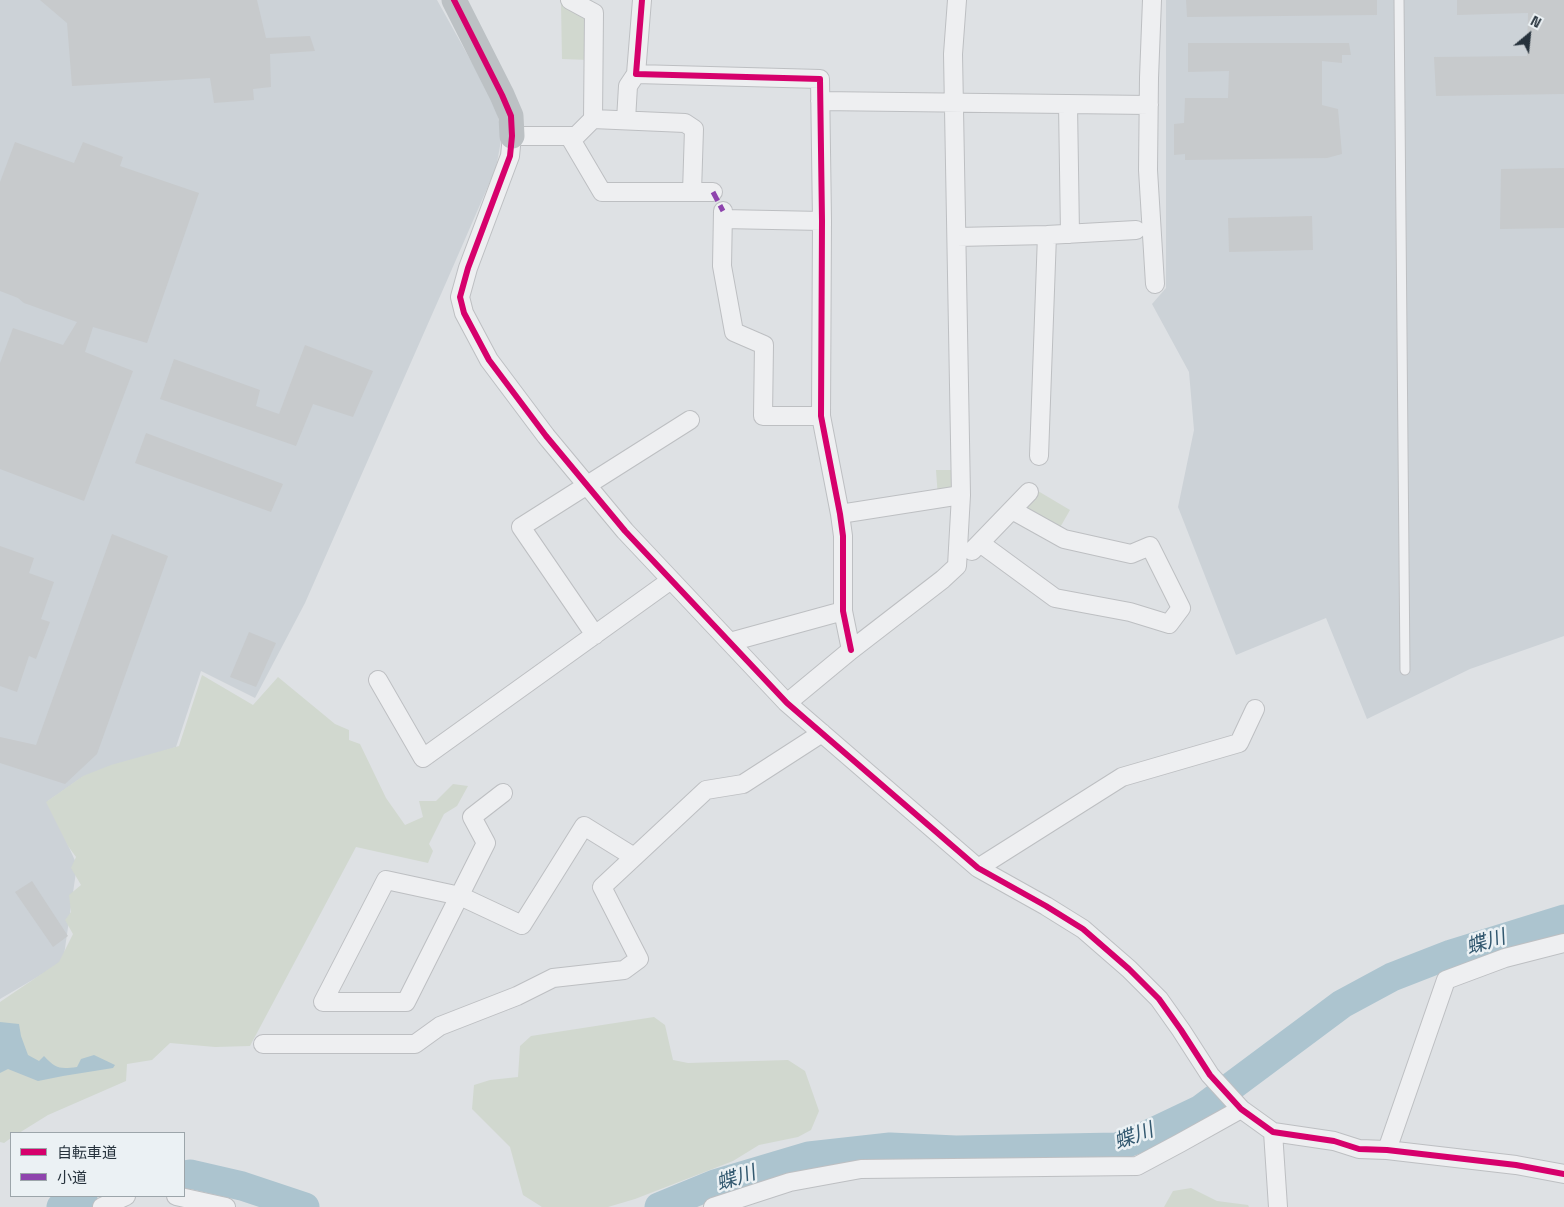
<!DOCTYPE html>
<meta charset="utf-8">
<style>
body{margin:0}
#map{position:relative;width:1564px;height:1207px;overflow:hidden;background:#dee1e4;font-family:"Space Grotesk","Noto Sans JP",sans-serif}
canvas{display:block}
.legend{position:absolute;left:10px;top:1132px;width:175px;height:65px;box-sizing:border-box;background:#ebf1f4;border:1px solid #9ca5aa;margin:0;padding:6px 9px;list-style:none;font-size:15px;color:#26323c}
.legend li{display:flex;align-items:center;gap:10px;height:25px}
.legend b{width:25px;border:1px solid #9ca5aa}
.north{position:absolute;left:1504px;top:10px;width:50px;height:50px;-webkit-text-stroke:4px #ebf1f4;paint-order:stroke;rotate:28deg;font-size:14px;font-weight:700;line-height:20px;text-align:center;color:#26323c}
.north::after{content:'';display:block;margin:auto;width:18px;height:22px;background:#26323c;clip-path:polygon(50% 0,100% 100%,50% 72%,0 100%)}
</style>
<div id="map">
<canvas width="1564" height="1207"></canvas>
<ul class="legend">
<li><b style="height:6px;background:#d6006c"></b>自転車道</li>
<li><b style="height:6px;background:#8e44ad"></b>小道</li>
</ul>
<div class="north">N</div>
</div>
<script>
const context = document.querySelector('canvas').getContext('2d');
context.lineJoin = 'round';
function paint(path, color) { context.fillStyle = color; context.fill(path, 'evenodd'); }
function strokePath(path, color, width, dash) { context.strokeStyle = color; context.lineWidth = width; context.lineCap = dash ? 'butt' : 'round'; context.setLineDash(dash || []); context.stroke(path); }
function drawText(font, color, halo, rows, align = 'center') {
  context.font = font + ' "Space Grotesk","Noto Sans JP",sans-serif'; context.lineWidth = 5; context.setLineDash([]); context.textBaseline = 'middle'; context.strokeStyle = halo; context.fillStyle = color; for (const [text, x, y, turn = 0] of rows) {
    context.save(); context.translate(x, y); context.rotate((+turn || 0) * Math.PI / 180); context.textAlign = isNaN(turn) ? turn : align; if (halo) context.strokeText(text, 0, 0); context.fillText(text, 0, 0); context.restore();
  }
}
paint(new Path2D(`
 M0 0H437L495 104 502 135 496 168 445 285 305 603 255 698 201 671 176 747 81 778 48 801 77 865 63 962 0 999Z
 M1166 0H1564V636L1470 669 1367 719 1326 618 1236 655 1178 507 1194 430 1189 372 1152 304 1166 288Z`), '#ccd2d7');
paint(new Path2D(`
 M561 4 584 12 589 18V60L562 59Z
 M936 470H961V495L938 498Z
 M1038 491 1070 510 1058 531 1028 514 1027 505Z
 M202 675 253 705 278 677 335 724 349 730V740L360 744 386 798 405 825 423 817 419 801H436L453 784 468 786 457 806 444 814 429 844 433 851 428 863 356 847 250 1046 215 1047 170 1043 152 1060 127 1064 126 1081 48 1115 19 1133H11V1138L4 1143 0 1142V1002L59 962 73 934 65 920 71 912 69 895 81 885 71 868 76 857 68 846 46 802 83 776 111 765 179 746Z
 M654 1017 665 1025 673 1060 688 1063 788 1060 805 1071 819 1111 811 1130 798 1137 759 1145 733 1161 635 1199 608 1207H542L523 1195 510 1147 472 1109 474 1085 490 1080 518 1077 520 1046 531 1036Z
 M1191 1188 1217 1201 1248 1205 1249 1207H1164L1173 1191Z`), '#d1d8cf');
paint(new Path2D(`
 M0 1022 19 1024 21 1036 28 1055 39 1061 44 1056C56 1069 60 1069 77 1067L81 1059 94 1055 115 1065 113 1068 63 1076 38 1081 8 1069 0 1073Z`), '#acc4cf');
strokePath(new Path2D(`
 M184 1175 190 1174 242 1186 305 1207
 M61 1207 83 1196
 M659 1207 715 1184 809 1156 890 1147 956 1150 1117 1147 1140 1138 1201 1109 1342 1004 1392 977 1451 954 1564 919`), '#acc4cf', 29);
paint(new Path2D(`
 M40 0H257L266 38 310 36 315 51 270 54 271 87 253 89 254 100 214 103 210 78 72 86 67 23Z
 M1186 0H1377V15L1187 17Z
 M1457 0H1564V94L1436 96 1434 57 1527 56 1528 13 1457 15Z
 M1188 43H1349L1351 55H1342V63L1322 61V105L1338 109 1342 154 1327 158 1185 160V154L1174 155V124L1184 123 1185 98H1228L1229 71 1188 72Z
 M15 142 74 163 83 142 123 157 120 166 199 193 147 343 93 327 85 352 133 371 84 501 0 469V363L13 328 63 345 77 322 24 303 18 298 0 291V182Z
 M1564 168V228L1500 229 1501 169Z
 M1312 216 1313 250 1229 252 1228 218Z
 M305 345 373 371 353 417 313 404 296 446 160 399 174 359 260 390 256 406 279 414Z
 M146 433 283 484 271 512 135 463Z
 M112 534 168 556 97 754 65 784 0 763V737L36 745Z
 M0 546 34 558 29 573 54 582 41 619 50 622 36 659 29 656 17 692 0 686Z
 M249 632 276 643 256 687 230 677Z
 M32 881 68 936 53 947 15 892Z`), '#c7cacc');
const lane = new Path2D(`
 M1399 0 1405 670`);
const street = new Path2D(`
 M570 0 594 13 593 119
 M642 0 636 74 820 79 822 221 821 416 840 514 843 536V611L851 650
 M1152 0 1149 78 1148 170 1155 284
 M820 101 1149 105
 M1068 104 1070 234
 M626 120 628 86 636 74
 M569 136 602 192H692L694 129 685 123 593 119 576 136H512L510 156 468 268 460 297 464 313 489 360 546 436 625 531 787 703 978 868 1046 906 1083 929 1129 969 1159 999 1181 1030 1210 1075 1241 1109 1273 1132 1334 1141 1359 1149 1387 1150 1516 1165 1564 1174
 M692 192H713
 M723 211 722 266 734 332 764 345 763 416H821
 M723 219 822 221
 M957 237 1047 235 1136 230
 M1039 456 1047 235
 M840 514 961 495
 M980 543 1055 598 1130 612 1169 624 1181 608 1150 546 1131 554 1064 539 1012 510
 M972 551 1029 492
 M595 635 521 527 690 420
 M730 642 843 611
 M378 680 423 758 671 580
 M787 703 851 650 943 579 957 566 961 495 953 54 957 0
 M503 793 472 817 486 843 406 1002H323L386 880 460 896 522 925 584 826 634 857
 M978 868 1122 777 1239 743 1255 709
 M263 1044H415L440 1026 517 996 553 978 624 970 639 959 602 887 706 790 743 784 822 733
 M1273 1132 1278 1207
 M1387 1150 1446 980 1505 958 1564 943
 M176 1196 226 1207
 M102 1207 126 1196
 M713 1207 790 1182 861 1169 1137 1166 1180 1143 1241 1109`);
strokePath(lane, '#bdbfc2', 11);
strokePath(street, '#bdbfc2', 20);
strokePath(lane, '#eeeff1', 9);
strokePath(street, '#eeeff1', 18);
strokePath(new Path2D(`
 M454 0 502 95 511 116 512 136`), '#bcc1c4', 25);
strokePath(new Path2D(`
 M713 192 723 211`), '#8e44ad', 5, [10, 5]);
strokePath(new Path2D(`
 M454 0 502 95 511 116 512 136 510 156 468 268 460 297 464 313 489 360 546 436 625 531 787 703 978 868 1046 906 1083 929 1129 969 1159 999 1181 1030 1210 1075 1241 1109 1273 1132 1334 1141 1359 1149 1387 1150 1516 1165 1564 1174
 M642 0 636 74 820 79 822 221 821 416 840 514 843 536V611L851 650`), '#d6006c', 6);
drawText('italic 20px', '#32586f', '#ebf1f4', [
 ["蝶川",1486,943,-17],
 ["蝶川",1134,1137,-20],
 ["蝶川",736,1179,-18]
]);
</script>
